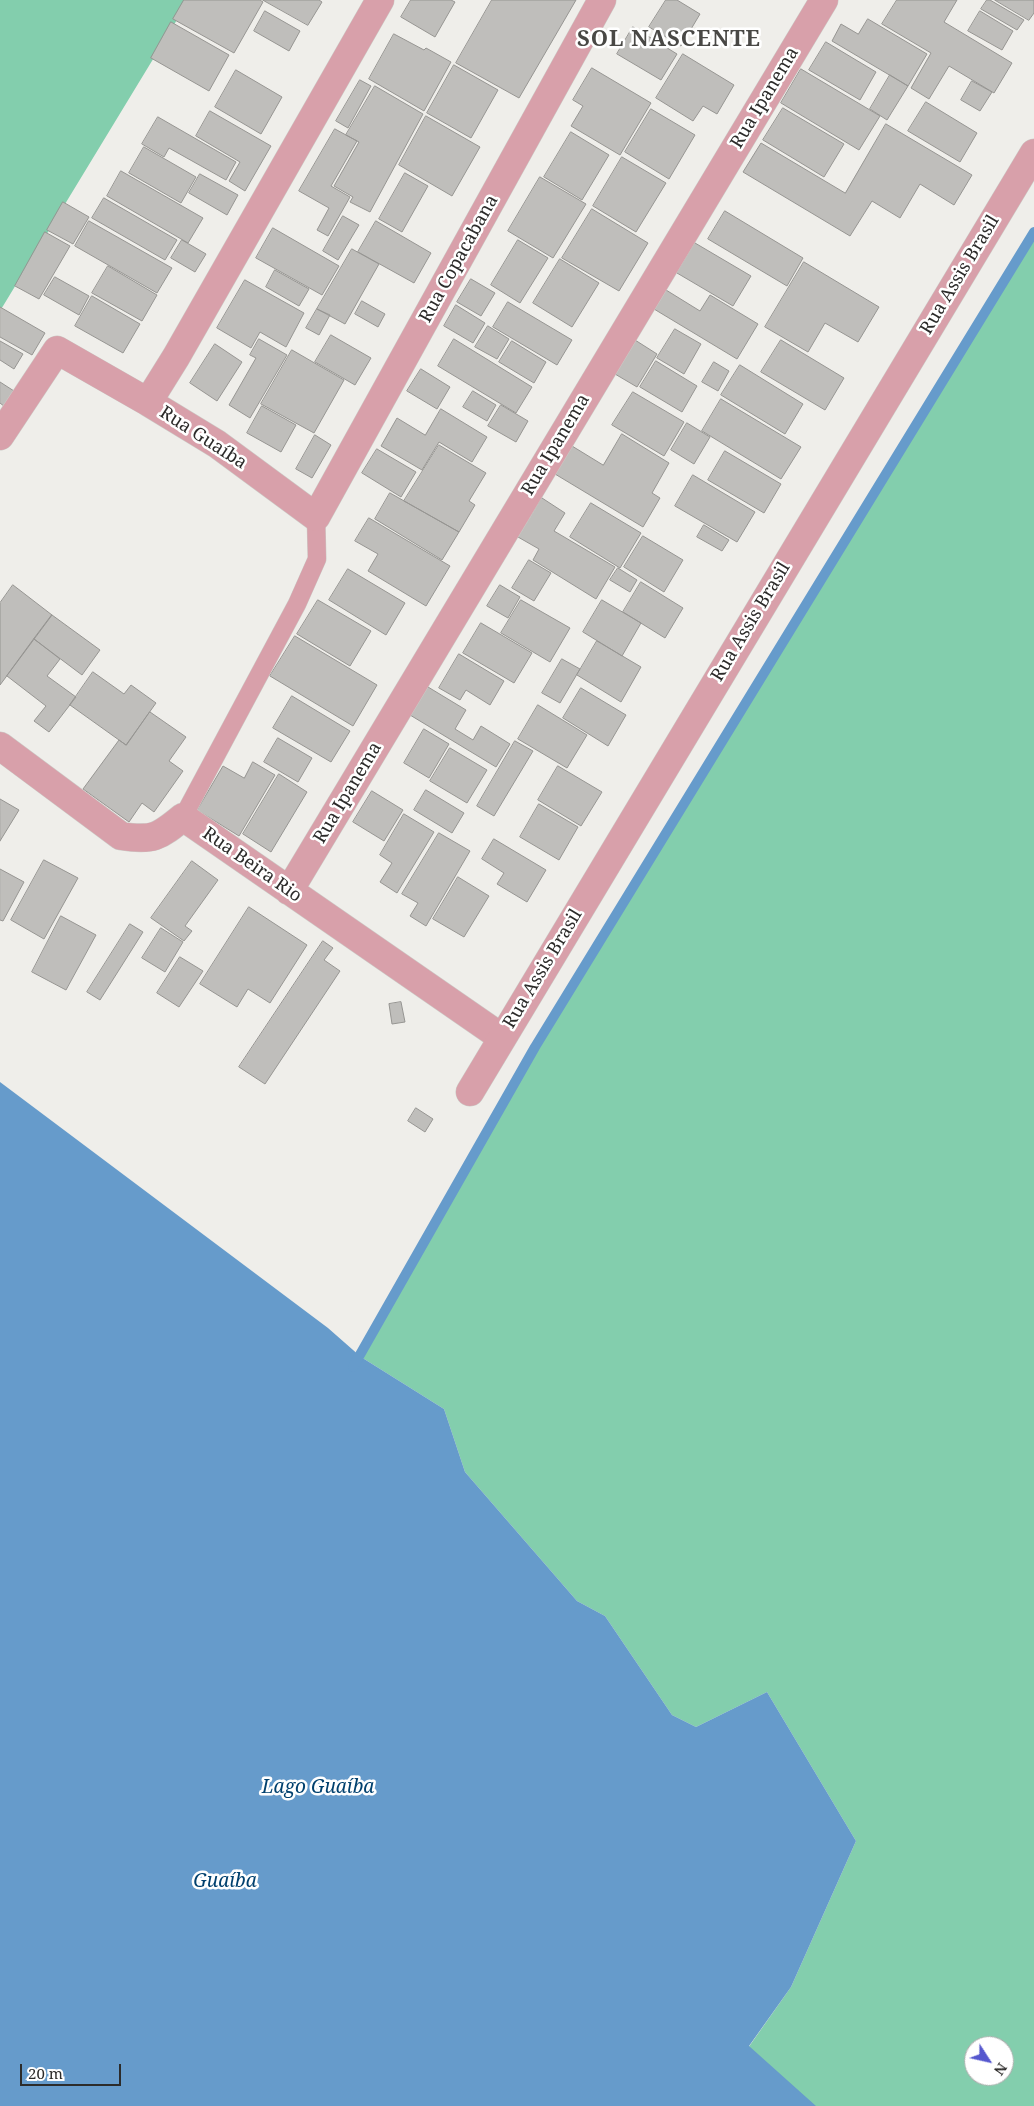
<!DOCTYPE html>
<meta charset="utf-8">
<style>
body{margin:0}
#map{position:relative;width:1034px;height:2106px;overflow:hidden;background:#efeeea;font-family:"Noto Serif",serif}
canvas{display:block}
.north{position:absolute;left:964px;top:2036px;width:50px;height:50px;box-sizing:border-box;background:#fff;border:1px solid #abaaaa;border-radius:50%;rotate:125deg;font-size:14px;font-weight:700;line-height:20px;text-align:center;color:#2c2b2a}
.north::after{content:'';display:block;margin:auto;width:18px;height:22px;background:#5557ce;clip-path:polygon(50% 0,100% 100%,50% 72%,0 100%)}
.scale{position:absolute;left:20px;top:2064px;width:101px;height:22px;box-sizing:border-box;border:2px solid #2c2b2a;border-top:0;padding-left:6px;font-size:15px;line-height:18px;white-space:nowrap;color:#2c2b2a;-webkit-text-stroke:4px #fff;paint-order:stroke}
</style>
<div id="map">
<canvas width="1034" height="2106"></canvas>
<div class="north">N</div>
<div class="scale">20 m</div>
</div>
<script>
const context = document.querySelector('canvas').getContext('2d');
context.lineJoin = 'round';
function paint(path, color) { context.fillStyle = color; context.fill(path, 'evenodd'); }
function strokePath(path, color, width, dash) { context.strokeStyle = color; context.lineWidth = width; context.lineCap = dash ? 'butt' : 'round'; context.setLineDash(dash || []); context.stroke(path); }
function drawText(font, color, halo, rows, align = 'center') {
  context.font = font + ' "Noto Serif",serif'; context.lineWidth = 5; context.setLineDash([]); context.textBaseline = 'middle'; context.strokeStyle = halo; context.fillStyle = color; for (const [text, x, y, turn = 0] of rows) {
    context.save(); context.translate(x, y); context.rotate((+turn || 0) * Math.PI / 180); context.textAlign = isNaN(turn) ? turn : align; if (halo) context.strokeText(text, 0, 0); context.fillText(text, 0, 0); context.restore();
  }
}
paint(new Path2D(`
 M0 0H189L0 311Z
 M1034 232V2106H769L748 2048 791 1987 856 1841 767 1692 696 1727 672 1715 605 1616 577 1601 465 1472 444 1409 361 1357 535 1047ZM974 2046H1004V2076H974Z`), '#83cead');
paint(new Path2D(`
 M0 1082 328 1328 361 1357 444 1409 465 1472 577 1601 605 1616 672 1715 696 1727 767 1692 856 1841 791 1987 749 2046 816 2106H0Z`), '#669bcb');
strokePath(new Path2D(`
 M353 1367 535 1047 1034 232`), '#669bcb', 10);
const building = new Path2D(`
 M184 0H260L263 2 234 53 173 19Z
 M263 0H319L322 2 308 25Z
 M411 0H451L455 2 435 37 401 17Z
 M492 0H576L519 98 456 63Z
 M666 0H677L700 14 681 46 649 27Z
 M897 0H957L944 22 1012 63 994 93 949 66 929 99 911 88 931 53 882 24Z
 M987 0H990L1024 20 1017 30 981 9Z
 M995 0H1034V13L1029 20Z
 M265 11 300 31 289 51 254 31Z
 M980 11 1013 31 1002 50 968 31Z
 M868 19 927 54 908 86 832 41 841 24 858 34Z
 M171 22 229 55 209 91 151 58Z
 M633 27 677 54 661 80 617 54Z
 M394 34 424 50 426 48 451 62 424 111 369 79Z
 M826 42 876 72 860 100 809 70Z
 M683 54 734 85 717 114 703 106 693 121 656 98Z
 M454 65 498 90 471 138 427 113Z
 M592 68 651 103 620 155 571 126 583 106 573 100Z
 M801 69 880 116 859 150 781 103Z
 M236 70 282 97 261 134 215 107Z
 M890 75 908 86 887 120 870 109Z
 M360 80 371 86 348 128 336 121Z
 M972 81 992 92 980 111 961 100Z
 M375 86 423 114 370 212 350 202 353 197 334 186 359 142 346 135Z
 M926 102 977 133 960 162 908 131Z
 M783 108 844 144 824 177 763 140Z
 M651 109 695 135 669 179 625 152Z
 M210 111 271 146 245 191 229 181 240 162 196 136Z
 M426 116 480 147 452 196 399 165Z
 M158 117 236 162 226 180 169 148 164 157 142 144Z
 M886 124 972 175 954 205 920 184 900 218 872 201 850 236 743 172 761 143 845 193Z
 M335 129 357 141 331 186 350 197 328 236 317 230 329 208 299 191Z
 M571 132 609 155 582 200 544 177Z
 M144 147 196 177 181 203 129 173Z
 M622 157 666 183 636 232 593 206Z
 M121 171 203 218 188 243 107 196Z
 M405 173 428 186 402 232 379 219Z
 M200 174 238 195 227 215 189 193Z
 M540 177 586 204 553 258 508 231Z
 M104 198 177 240 165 260 92 218Z
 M63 202 89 217 73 244 47 230Z
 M592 209 648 243 619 291 562 258Z
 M725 211 803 258 787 286 708 239Z
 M343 216 359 225 338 260 323 251Z
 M89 221 172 268 157 293 75 246Z
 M376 221 431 253 414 283 358 252Z
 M273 228 339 266 322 295 256 258Z
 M45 232 70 246 39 299 15 286Z
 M182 240 206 254 195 272 171 258Z
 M518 240 548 258 520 303 491 285Z
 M695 243 751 276 733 306 677 273Z
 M352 249 379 264 345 324 317 309Z
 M560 259 599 283 572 327 533 303Z
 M804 262 879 307 858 342 825 323 808 352 765 327Z
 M108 266 157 295 142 321 92 293Z
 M275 270 309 289 299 306 266 287Z
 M55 277 89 296 79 315 44 295Z
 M471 279 495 293 481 316 457 302Z
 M245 280 304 313 286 347 260 332 251 348 217 328Z
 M666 290 700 311 710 295 758 324 737 359 654 309Z
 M92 296 140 324 123 353 75 326Z
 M362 301 385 314 378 327 355 314Z
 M508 302 572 340 557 365 493 327Z
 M456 305 485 323 473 343 444 326Z
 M0 307 45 333 32 355 0 337Z
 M317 309 330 315 319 335 306 328Z
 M488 326 509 339 497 359 475 347Z
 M675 329 701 344 684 374 657 358Z
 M331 335 371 358 355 385 315 362Z
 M259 339 287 355 250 418 229 405 256 358 250 355Z
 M454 339 532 387 516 413 438 366Z
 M635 340 657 354 637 387 615 374Z
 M781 340 844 378 825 410 761 372Z
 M0 341 23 354 14 369 0 360Z
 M512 341 546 362 534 383 499 362Z
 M215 344 242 362 217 401 190 383Z
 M292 350 344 380 314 433 261 404Z
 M656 361 697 386 682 412 640 387Z
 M714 362 729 371 718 391 702 382Z
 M740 365 803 404 785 434 721 395Z
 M421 369 450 387 437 409 407 391Z
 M0 382 14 391 5 407 0 403Z
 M473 391 496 405 487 421 463 407Z
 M633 392 684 422 664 456 612 425Z
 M721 399 801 447 781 479 702 431Z
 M501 405 528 421 516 442 488 426Z
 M262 406 296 425 281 452 247 433Z
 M441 409 487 437 472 462 439 442 422 470 381 446 397 418 425 435Z
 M687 423 710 437 694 464 671 450Z
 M622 434 669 463 652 493 660 498 643 527 555 474 572 446 603 465Z
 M315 435 331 445 312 478 296 469Z
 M439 445 486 473 469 501 475 505 459 532 404 501Z
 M377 449 416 472 401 497 362 473Z
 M725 451 781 484 764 513 708 480Z
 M693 475 755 512 737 542 675 506Z
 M390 493 459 532 442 560 375 519Z
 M542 498 565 513 554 531 615 567 596 599 533 560 539 549 518 537Z
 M591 503 641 533 620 568 570 537Z
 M369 518 450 566 426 606 368 571 378 554 355 541Z
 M704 525 729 540 722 551 697 537Z
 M643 536 683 560 664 592 624 567Z
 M529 560 551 573 534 601 512 588Z
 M618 568 637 580 630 592 610 580Z
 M348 569 405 603 386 635 329 600Z
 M641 582 683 608 665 638 623 612Z
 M13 585 52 615 0 685V603Z
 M500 585 520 597 508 618 487 606Z
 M318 600 371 631 350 666 297 634Z
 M521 600 570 628 550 662 501 633Z
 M602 600 641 623 622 656 583 632Z
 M52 615 100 650 82 675 34 639Z
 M481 623 532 653 514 683 463 653Z
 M295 636 377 685 353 726 270 676Z
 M34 639 60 659 47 676 76 697 49 732 34 721 46 706 7 676Z
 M597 641 641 667 621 702 577 675Z
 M459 654 504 681 490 705 466 690 460 700 439 688Z
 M562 659 580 669 560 703 542 693Z
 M93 672 124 694 131 685 156 703 126 745 70 705Z
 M428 687 466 710 455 729 473 740 481 726 510 744 496 767 410 715Z
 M581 688 626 715 608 746 563 718Z
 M292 696 350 731 331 762 273 728Z
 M538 705 587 735 567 768 518 739Z
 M150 712 186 737 169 761 183 771 154 812 142 803 129 822 83 789 119 740 126 745Z
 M424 729 449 744 429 778 404 763Z
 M278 738 312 758 298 782 264 762Z
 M515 741 533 751 494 816 477 806Z
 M450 748 487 770 467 803 430 781Z
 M253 762 275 775 239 836 197 810 223 766 244 778Z
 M558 766 602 792 581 826 538 800Z
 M279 774 307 792 271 852 243 834Z
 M426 790 464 813 452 833 414 810Z
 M372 791 403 810 384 841 353 822Z
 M0 799 19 810 0 841Z
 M539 804 578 827 559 860 520 837Z
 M404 814 434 832 397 893 380 882 392 863 380 855Z
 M439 833 470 851 426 926 410 916 418 903 402 894Z
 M494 839 546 870 527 902 497 884 504 873 482 859Z
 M44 860 78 878 44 939 11 920Z
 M192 861 218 880 185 926 192 931 184 941 151 918Z
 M0 869 24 882 3 921 0 920Z
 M458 877 489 896 464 937 433 919Z
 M249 907 307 945 270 1003 248 989 237 1007 200 984Z
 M61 916 96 935 66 990 32 972Z
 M130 924 143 932 100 1000 87 992Z
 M161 928 183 942 165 972 142 958Z
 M323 941 333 948 324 960 340 971 265 1084 239 1067Z
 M180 957 203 971 179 1007 157 993Z
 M401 1002 405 1022 392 1024 389 1004Z
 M416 1108 433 1119 425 1132 408 1121Z`);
paint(building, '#bfbebb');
strokePath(building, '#969592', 1);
const service = new Path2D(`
 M183 817 297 604 317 559 316 517`);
const minor = new Path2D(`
 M380 0 176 357 148 402 217 444 316 517 602 0
 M0 436 57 350 148 402
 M0 746 121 836C153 841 159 837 183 817L501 1037
 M289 891 824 0`);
const tertiary = new Path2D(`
 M470 1092 1034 153`);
strokePath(service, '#cccbc7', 19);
strokePath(minor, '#cccbc7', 29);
strokePath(tertiary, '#cccbc7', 29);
strokePath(service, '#d8a0aa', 18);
strokePath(minor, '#d8a0aa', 28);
strokePath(tertiary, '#d8a0aa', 28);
drawText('18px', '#2c2b2a', '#fff', [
 ["Rua Ipanema",765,98,-59],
 ["Rua Copacabana",459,259,-61],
 ["Rua Assis Brasil",960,275,-59],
 ["Rua Guaíba",203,438,33],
 ["Rua Ipanema",556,445,-59],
 ["Rua Assis Brasil",751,622,-59],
 ["Rua Ipanema",348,793,-59],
 ["Rua Beira Rio",252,865,35],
 ["Rua Assis Brasil",543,969,-59]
]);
drawText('italic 19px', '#00406e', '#fff', [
 ["Lago Guaíba",318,1788],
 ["Guaíba",225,1882]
]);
context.letterSpacing = '1px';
drawText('bold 22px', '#494845', '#fff', [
 ["SOL NASCENTE",669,40]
]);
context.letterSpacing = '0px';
</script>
